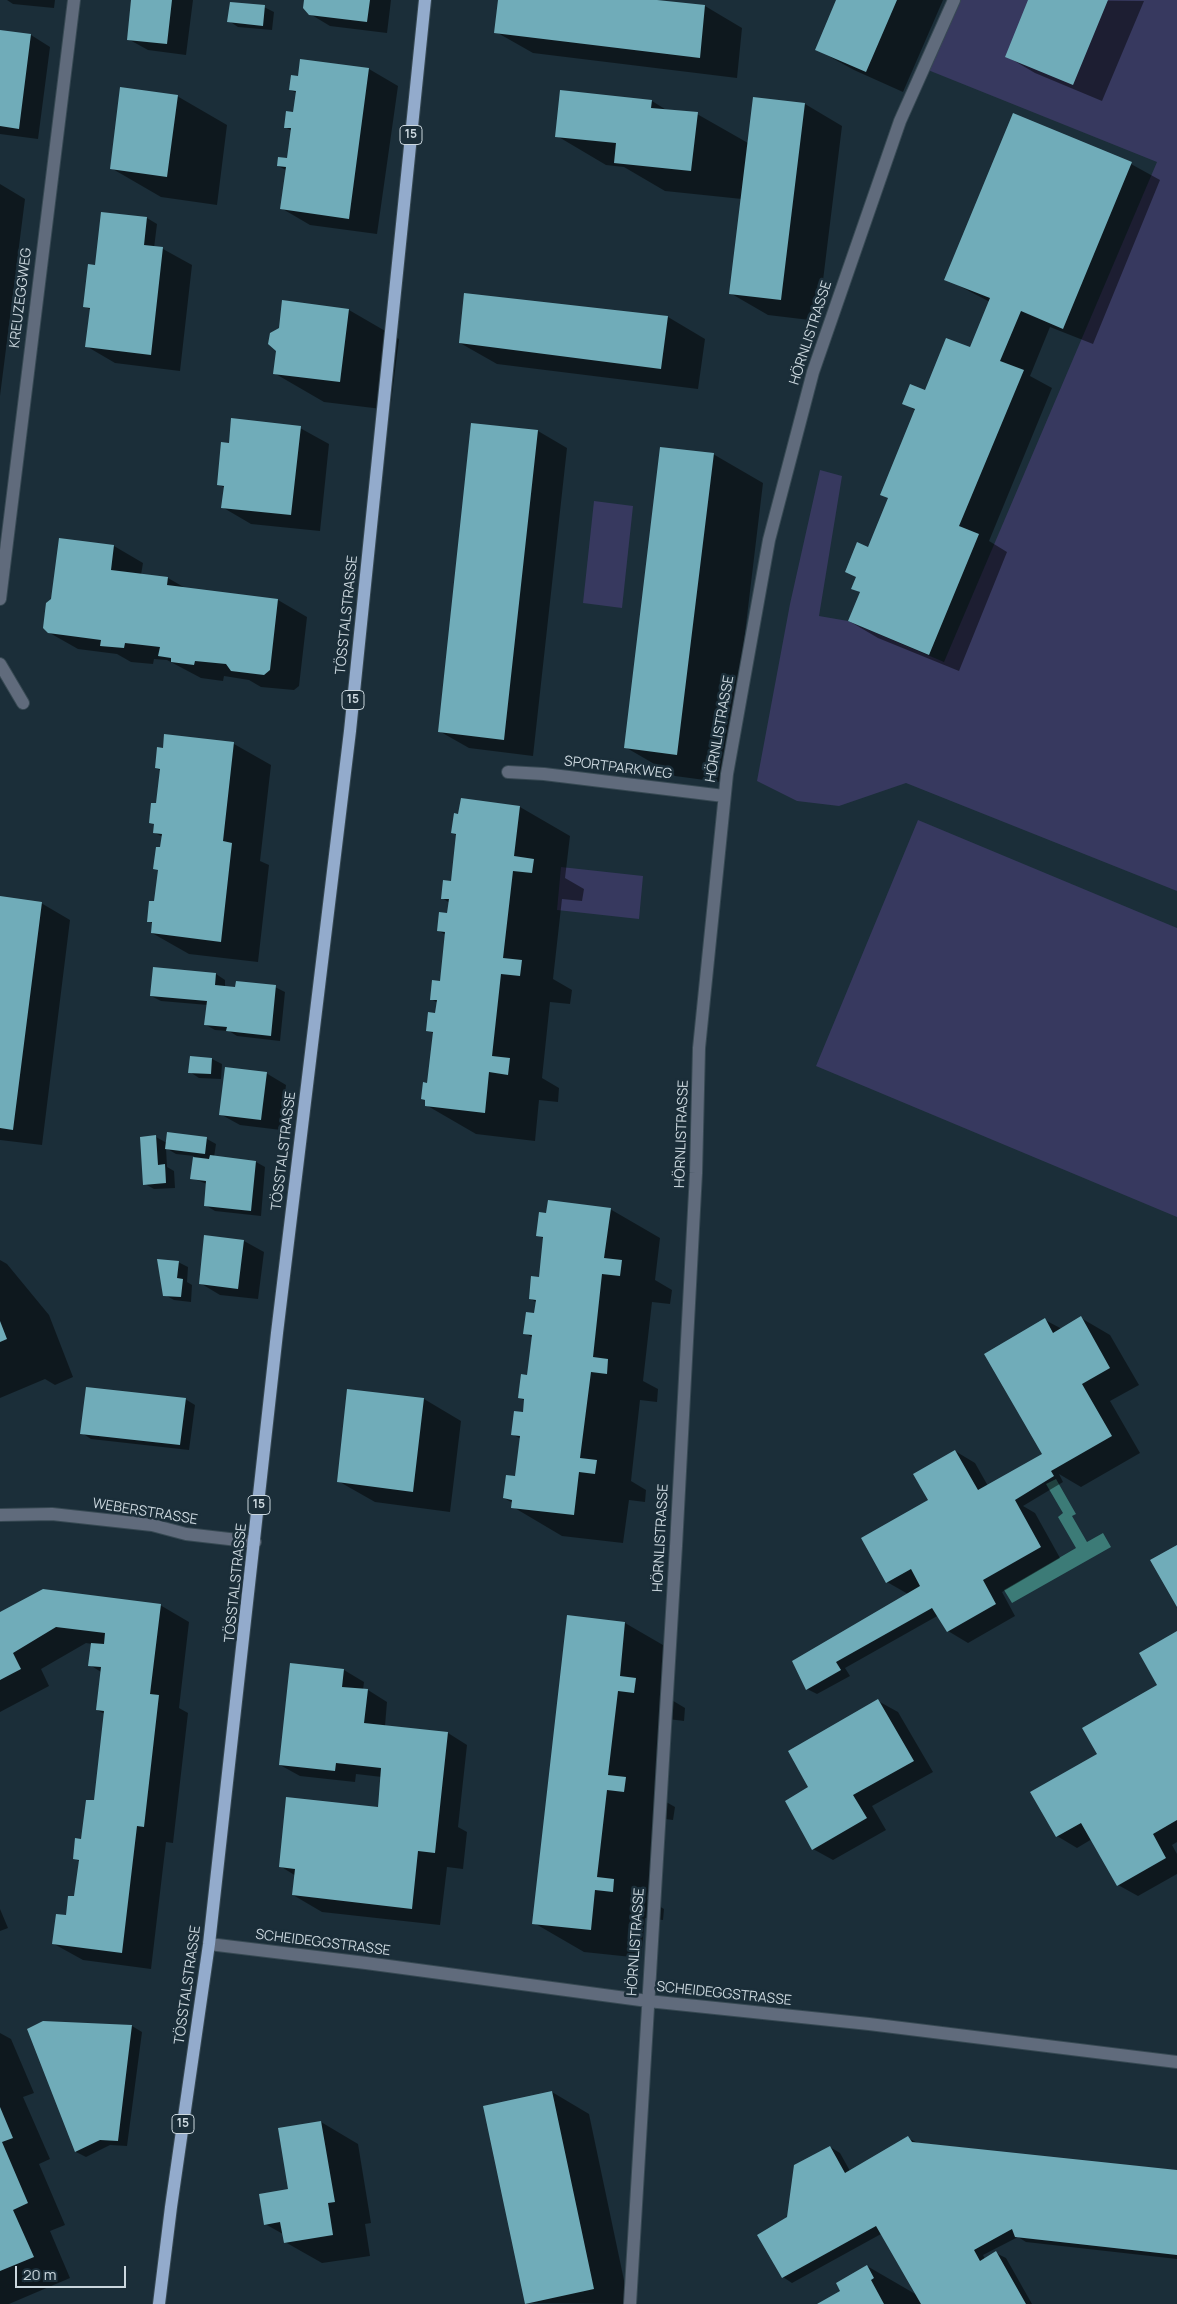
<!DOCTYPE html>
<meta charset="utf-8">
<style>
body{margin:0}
#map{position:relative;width:1177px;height:2304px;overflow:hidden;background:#1b2e39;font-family:Manrope,sans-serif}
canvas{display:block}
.scale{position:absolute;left:15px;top:2266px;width:111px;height:22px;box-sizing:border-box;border:2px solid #cbd7de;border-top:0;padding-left:6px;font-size:15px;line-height:18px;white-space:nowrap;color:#cbd7de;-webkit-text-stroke:4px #1b2e39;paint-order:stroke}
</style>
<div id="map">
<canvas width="1177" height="2304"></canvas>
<div class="scale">20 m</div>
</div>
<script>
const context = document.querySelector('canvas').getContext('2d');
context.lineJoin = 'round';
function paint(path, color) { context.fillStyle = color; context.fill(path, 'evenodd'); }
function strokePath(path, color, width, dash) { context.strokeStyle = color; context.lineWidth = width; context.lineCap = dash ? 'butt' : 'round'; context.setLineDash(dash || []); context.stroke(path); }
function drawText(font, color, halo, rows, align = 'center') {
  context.font = font + ' Manrope,sans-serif'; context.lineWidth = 5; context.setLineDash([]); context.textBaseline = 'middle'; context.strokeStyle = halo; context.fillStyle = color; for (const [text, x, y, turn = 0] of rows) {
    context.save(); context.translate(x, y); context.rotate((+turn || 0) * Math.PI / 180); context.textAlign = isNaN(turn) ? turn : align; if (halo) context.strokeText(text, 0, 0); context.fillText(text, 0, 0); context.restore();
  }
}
paint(new Path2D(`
 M954 0H1177V891L906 783 839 806 797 801 757 781 790 604 820 470 842 476 819 616 848 621 944 662 1157 162 923 68Z
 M594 501 633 506 622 608 583 603Z
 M918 820 1177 928V1217L816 1066Z
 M561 867 643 876 639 919 557 910Z`), '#37395f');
paint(new Path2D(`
 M1056 1479 1076 1514 1072 1516 1087 1542 1103 1533 1111 1547 1012 1603 1004 1590 1076 1548 1058 1517 1063 1513 1046 1484Z`), '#3c7b77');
paint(new Path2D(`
 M7 0H55L54 8 13 4Z
 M133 0H193L186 55 148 50 128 39Z
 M305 0H391L387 33 330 26 310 14Z
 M499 0H650L705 6 742 28 737 78 533 53 496 32Z
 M837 0H943L903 92 854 70 816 49Z
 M1030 0 1144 1 1102 101 1035 73 1006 56Z
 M264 7 274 12 272 30 238 27 229 21Z
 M0 31 31 35 50 47 38 139 0 134Z
 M369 69 398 86 377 234 310 225 281 208 286 170 278 166 288 159 292 131 285 127 294 113 297 93 290 90 299 77Z
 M177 96 227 125 217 205 161 197 111 168Z
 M652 101 668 111 697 114 748 143 805 104 842 126 818 321 768 315 730 293 742 199 665 191 624 167 606 165 557 136Z
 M1131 164 1160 180 1093 344 1050 327 1030 376 1052 388 989 541 1007 552 959 671 878 638 849 621 861 593 853 588 889 498 882 494 916 411 904 403 925 392 970 349 990 302 946 279Z
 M0 184 25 199 0 396Z
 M102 213 147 218 157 224 154 248 163 249 192 265 180 371 115 363 86 346 91 310 84 306 96 266Z
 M283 301 349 310 399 339 390 410 324 402 274 373Z
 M668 317 705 339 698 389 497 364 460 343Z
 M300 428 329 444 320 531 251 524 222 507 225 488 218 484 230 444Z
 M538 431 567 448 533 756 469 748 439 731Z
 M713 454 763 483 727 783 675 776 625 747Z
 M114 546 143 563 141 575 168 578 187 589 278 600 307 617 299 686 294 690 261 687 249 680 224 676 223 681 201 678 167 660 154 659 153 664 131 662 117 654 78 649 48 632Z
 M165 736 234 744 271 765 260 861 269 865 258 962 189 954 152 933 153 924 149 921 155 903 159 871 155 869 162 848 163 837 155 833V825L151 822 158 805 161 771 156 768 164 749Z
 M462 800 520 807 570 836 565 878 584 889 582 901 562 899 553 979 572 990 570 1004 550 1002 542 1078 559 1088 558 1102 539 1100 535 1141 476 1134 426 1105 427 1101 422 1099 428 1084 434 1034 428 1030 437 1015 438 1003 431 999 441 982 446 935 439 931 448 914 450 903 442 898 452 882 457 836 453 833 459 815Z
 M0 897 41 903 70 920 42 1145 0 1140Z
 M216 974 225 980V987H275L285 992 280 1041 237 1036 229 1031 215 1030 206 1025 208 1005 161 1001 151 996Z
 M212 1059 222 1064 221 1079 199 1078 190 1072Z
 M266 1073 286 1085 281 1130 240 1125 220 1114Z
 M156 1137 167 1143 207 1139 216 1144 214 1157 256 1162 265 1167 261 1216 215 1211 205 1205 207 1184 192 1178 194 1156 176 1154 166 1148 167 1167 174 1171 175 1188 154 1189 145 1184Z
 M610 1209 660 1238 655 1280 672 1290 670 1304 652 1302 643 1381 658 1389 657 1402 640 1400 631 1481 646 1490 645 1502 629 1500 623 1543 562 1536 513 1507V1503L504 1498 516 1477 521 1439 512 1434 524 1413 525 1401 519 1397 528 1377 533 1338 525 1333 535 1314 537 1303 530 1298 540 1278 544 1239 538 1235 548 1214Z
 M244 1241 264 1252 258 1299 220 1295 200 1283Z
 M0 1260 7 1264 49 1315 73 1377 55 1385 45 1379 0 1398Z
 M178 1262 188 1267 187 1282 192 1285 191 1302 174 1300 165 1295Z
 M1081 1318 1110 1335 1139 1385 1110 1401 1140 1453 1081 1487 1059 1474 1063 1482 1023 1506 1035 1513 1060 1558 1002 1592 1015 1616 968 1643 948 1631 939 1615 845 1668 850 1676 817 1694 807 1689 908 1594 887 1582 863 1539 929 1500 955 1451 975 1463 988 1486 1043 1455 1045 1320 1062 1329Z
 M348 1390 424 1399 461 1421 450 1512 375 1502 338 1481Z
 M185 1399 195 1405 189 1450 91 1439 82 1433Z
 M160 1605 189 1622 179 1708 188 1713 173 1843 166 1842 151 1969 83 1960 54 1944 75 1898 80 1862 74 1858 95 1802 105 1714 97 1710 101 1672 90 1665 92 1644 86 1643 41 1669 49 1686 0 1712V1614Z
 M568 1616 625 1623 675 1652 670 1699 685 1708 684 1721 668 1719 659 1798 675 1807 673 1820 657 1818 647 1899 664 1909 663 1920 645 1918 641 1958 584 1952 534 1923Z
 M1177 1632V1842L1172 1845 1177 1854V1874L1138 1896 1118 1885 1092 1839 1077 1848 1057 1836 1032 1793 1099 1754 1157 1686Z
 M291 1665 344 1670 364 1682 363 1690H368L387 1702 385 1726 448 1733 467 1745 458 1827 467 1832 463 1869 447 1867 440 1925 322 1912 293 1895 296 1876 280 1866 384 1809 382 1777 356 1774 355 1782 300 1776 280 1765Z
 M878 1701 898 1712 933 1772 872 1806 886 1830 833 1860 813 1849 810 1788Z
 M0 1909 8 1928 0 1931Z
 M43 2022 132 2026 142 2032 127 2146 110 2145 86 2157 76 2152Z
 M0 2033 11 2039 34 2093 23 2097 50 2159 39 2164 65 2225 50 2231 70 2278 9 2304H0Z
 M552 2092 589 2114 629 2304 526 2303Z
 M321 2122 358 2144 371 2223 365 2224 370 2256 322 2263 285 2242 283 2234 265 2224 290 2190Z
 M908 2138 918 2143 1177 2172V2259L1026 2242 1018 2237 983 2255 985 2259 996 2253 1006 2258 1032 2304H820L842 2291 867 2266 917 2295 881 2234 792 2283 783 2277 788 2218 830 2147 840 2153 850 2171Z`), '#0007');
paint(new Path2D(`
 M131 0H172L167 44 127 40Z
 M304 0H370L367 22 309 15 303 8Z
 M498 0H657L705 5 700 58 494 33Z
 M836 0H897L866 72 815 50Z
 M1028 0H1108L1073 85 1005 57Z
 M230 2 265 5 263 26 227 22Z
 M0 30 31 34 19 129 0 126Z
 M300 59 369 68 349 219 280 209 286 167 277 166 278 157 287 158 291 128H284L286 111 293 112 296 91 289 90 291 75 298 76Z
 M120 87 178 95 167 177 110 169Z
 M560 90 652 100 651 108 698 112 691 171 614 163 616 143 555 137Z
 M753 97 805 103 781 300 729 294Z
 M1013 113 1132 162 1063 329 1021 311 1000 361 1024 370 959 526 979 534 929 655 848 621 860 592 851 589 856 577 845 572 857 542 868 547 888 498 880 495 915 409 902 404 910 384 925 390 946 338 970 347 990 298 944 280Z
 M101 212 147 217 144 245 163 247 151 355 85 347 90 308 83 307 88 264 95 265Z
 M464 293 668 316 661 369 459 343Z
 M282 300 349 309 340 382 273 374 276 351 268 344 270 333 279 328Z
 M231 418 301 426 291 515 221 508 224 486 217 485 221 442 229 443Z
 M471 423 538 430 504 740 438 732Z
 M660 447 714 453 677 755 624 748Z
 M59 538 114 545 111 570 168 577 167 585 278 599 270 670 264 675 231 671 226 664 195 661 194 665 171 662V658L158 656 160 647 125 643 124 648 100 646 101 640 48 633 43 628 46 603 51 599Z
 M164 734 234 742 223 841 232 843 221 942 151 933 152 922H147L149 901H154L158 870 153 869 156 847H160L162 834 153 833 154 824 149 823 151 803H156L160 769 155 768 157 747 163 748Z
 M461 798 520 806 514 856 534 859 532 873 513 871 503 958 522 960 520 976 501 974 492 1056 510 1058 508 1075 489 1072 485 1113 425 1106V1100L421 1099 423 1082 427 1083 433 1032 426 1031 428 1012 435 1013 437 1000H430L432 980 440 981 445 932 437 931 439 912 447 913 449 899H441L443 880 451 881 456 834 451 833 454 813 458 814Z
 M0 896 42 902 13 1130 0 1128Z
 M153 967 216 973 215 985 235 987 236 981 276 985 271 1036 226 1031 227 1027 204 1025 207 1001 150 996Z
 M190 1056 212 1058 211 1074 188 1073Z
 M225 1067 267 1072 261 1120 219 1115Z
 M167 1132 207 1137 205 1154 165 1149Z
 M156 1135 158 1165 165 1164 166 1183 143 1185 140 1137Z
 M210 1155 256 1161 251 1211 204 1206 206 1181 190 1179 193 1157 209 1159Z
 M548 1200 611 1208 604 1258 622 1260 620 1276 602 1274 593 1357 608 1359 607 1374 591 1372 580 1458 597 1460 595 1474 579 1472 574 1515 511 1508 512 1500 503 1498 506 1475 515 1476 520 1436 511 1435 514 1411 523 1412 524 1399 518 1398 521 1374 527 1375 532 1335 523 1334 526 1312 534 1313 536 1300 529 1299 531 1276 539 1277 543 1237 536 1236 539 1212 546 1213Z
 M204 1235 244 1240 238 1289 199 1284Z
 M157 1259 179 1261 177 1278 183 1279 181 1297 163 1296Z
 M1081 1316 1110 1368 1082 1384 1112 1436 1051 1471 1054 1476 1015 1500 1041 1547 983 1580 996 1604 947 1632 932 1608 836 1662 841 1670 806 1690 792 1661 920 1586 911 1569 886 1583 861 1538 928 1500 913 1474 955 1450 978 1490 1042 1454 984 1354 1045 1318 1053 1333Z
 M0 1321 7 1339 0 1342Z
 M86 1387 186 1398 180 1445 80 1434Z
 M347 1389 424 1398 413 1492 337 1482Z
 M1177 1545V1607L1150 1560Z
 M43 1589 161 1604 150 1694 159 1695 144 1827 137 1826 122 1953 52 1944 56 1914 66 1915 68 1896H74L79 1860 73 1859 75 1838 81 1839 86 1800H94L104 1711 96 1710 101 1667 88 1666 91 1643 104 1644 105 1633 56 1627 13 1653 21 1669 0 1680V1612Z
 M567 1615 625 1622 620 1676 636 1678 634 1693 618 1691 608 1775 626 1777 624 1792 607 1790 597 1877 614 1879 613 1892 595 1890 591 1930 532 1924Z
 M1177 1631V1820L1153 1834 1166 1858 1117 1886 1081 1823 1056 1837 1030 1792 1097 1754 1082 1728 1157 1685 1139 1653Z
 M290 1663 344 1669 342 1687 368 1689 364 1723 448 1732 435 1853 418 1851 412 1909 292 1895 295 1869 279 1867 286 1797 378 1807 381 1768 336 1763 335 1771 279 1765Z
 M878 1699 914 1761 853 1795 867 1818 812 1850 785 1801 808 1787 788 1751Z
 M43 2021 132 2025 118 2141 100 2140 75 2152 27 2029Z
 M552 2091 594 2289 525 2304 483 2106Z
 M0 2107 13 2138 2 2142 28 2203 13 2210 34 2257 0 2271Z
 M321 2121 335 2202 328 2203 333 2235 284 2243 280 2222 264 2225 259 2194 288 2189 278 2128Z
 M908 2136 912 2142 1177 2170V2255L1015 2237 1012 2229 974 2250 980 2261 996 2251 1026 2304H921L876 2226 782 2278 757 2235 787 2217 794 2165 830 2146 845 2173Z
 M867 2265 874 2278 871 2280 884 2304H817L840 2291 836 2283Z`), '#70acb9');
const minor = new Path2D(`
 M0 599 74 0
 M0 664 23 703
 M508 772 544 774 724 796
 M0 1515 52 1514 152 1525 186 1534 255 1542
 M209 1944 366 1963 648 2001 869 2024 1177 2062
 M630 2304 676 1546 696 1173 699 1048 727 774 769 540 813 372 900 121 954 0`);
const major = new Path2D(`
 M159 2304 171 2207 209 1944 277 1333 350 731 425 0`);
strokePath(minor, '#374953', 14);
strokePath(major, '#374953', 14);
strokePath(minor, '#606b7c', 12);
strokePath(major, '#93abcc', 12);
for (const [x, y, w] of [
 [411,135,22],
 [353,700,22],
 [259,1505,22],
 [183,2124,22]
]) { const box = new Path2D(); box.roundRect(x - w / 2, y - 9.5, w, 19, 4); context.fillStyle = '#1b2e39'; context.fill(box); strokePath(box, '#cbd7de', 1); }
drawText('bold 12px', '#cbd7de', null, [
 ["15",411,135],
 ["15",353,700],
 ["15",259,1505],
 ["15",183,2124]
]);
drawText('14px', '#cbd7de', '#1b2e39', [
 ["KREUZEGGWEG",21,298,-83],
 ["HÖRNLISTRASSE",811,333,-72],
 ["TÖSSTALSTRASSE",347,615,-84],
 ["HÖRNLISTRASSE",720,729,-80],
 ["SPORTPARKWEG",618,768,7],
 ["HÖRNLISTRASSE",682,1134,-88],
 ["TÖSSTALSTRASSE",284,1151,-83],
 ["WEBERSTRASSE",145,1512,9],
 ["HÖRNLISTRASSE",661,1538,-87],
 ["TÖSSTALSTRASSE",236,1583,-84],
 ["HÖRNLISTRASSE",636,1942,-86],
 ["SCHEIDEGGSTRASSE",323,1943,7],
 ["TÖSSTALSTRASSE",188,1985,-82],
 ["SCHEIDEGGSTRASSE",724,1994,6]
]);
</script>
